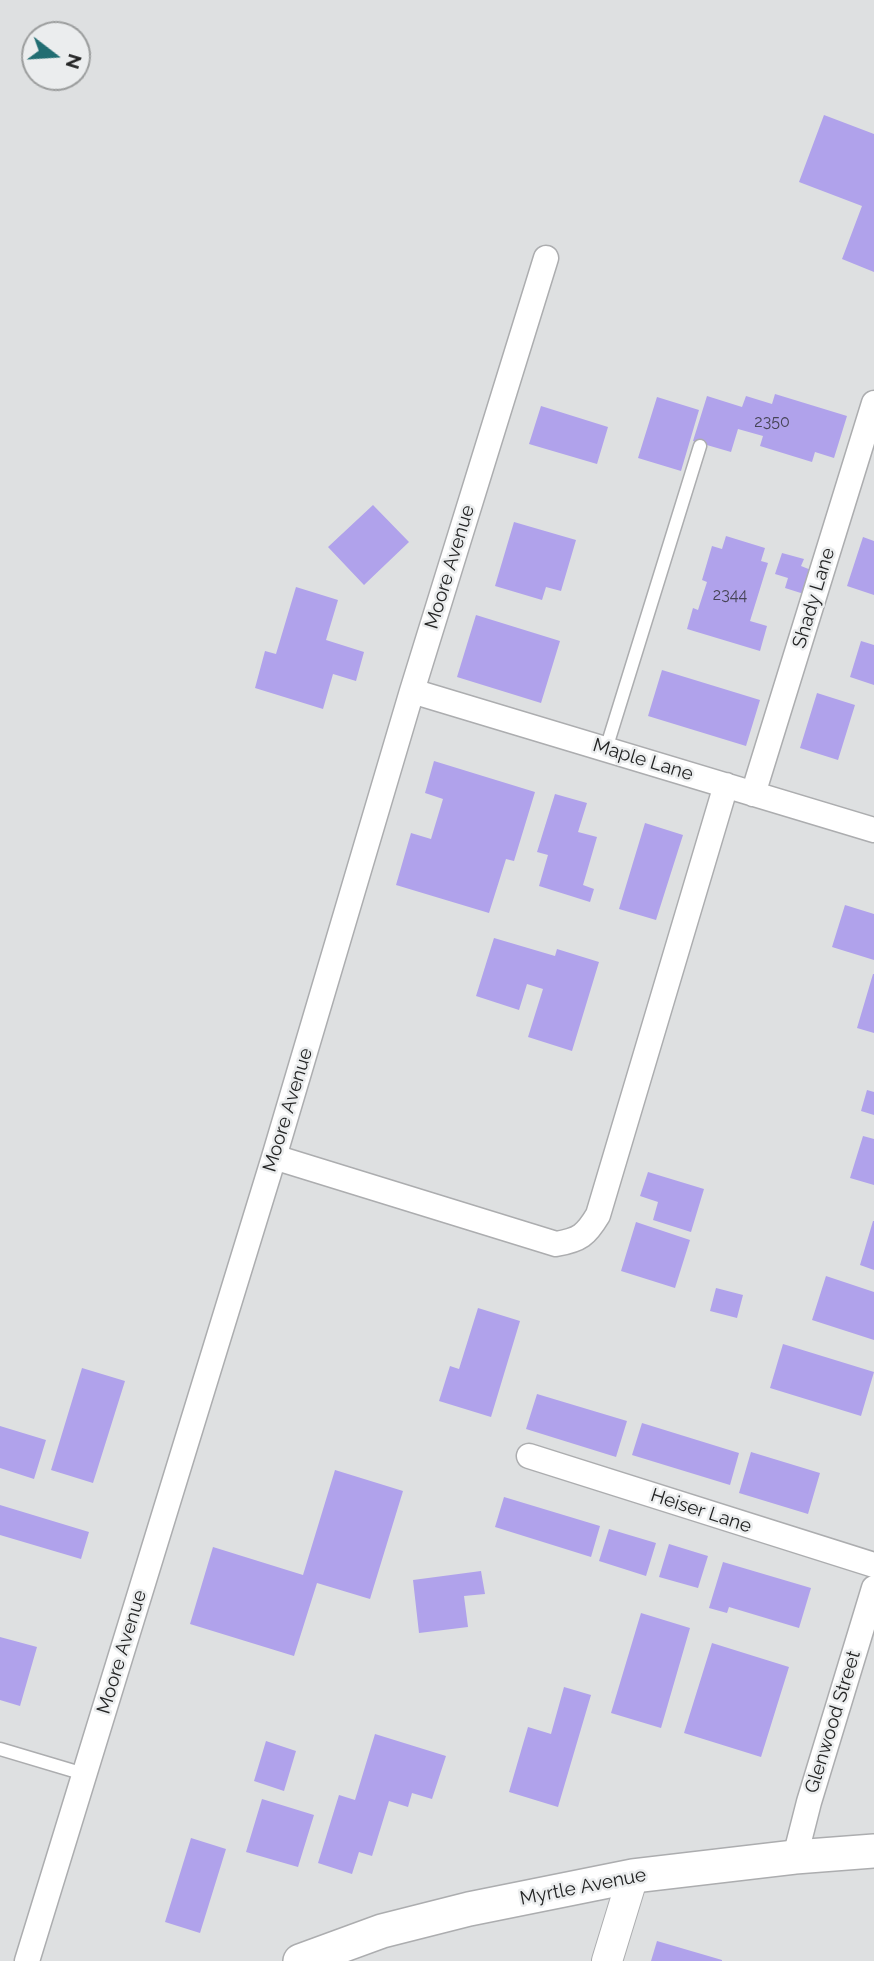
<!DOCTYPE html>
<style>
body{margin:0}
#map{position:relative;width:874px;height:1961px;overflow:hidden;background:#dee0e1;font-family:Raleway,sans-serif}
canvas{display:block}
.north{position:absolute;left:21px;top:21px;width:70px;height:70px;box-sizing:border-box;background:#ebedee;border:2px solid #9b9d9d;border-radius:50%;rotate:107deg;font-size:19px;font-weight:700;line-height:28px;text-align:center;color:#232424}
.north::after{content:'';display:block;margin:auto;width:24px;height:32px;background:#216d72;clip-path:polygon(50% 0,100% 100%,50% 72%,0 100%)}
</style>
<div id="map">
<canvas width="874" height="1961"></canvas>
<div class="north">N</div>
</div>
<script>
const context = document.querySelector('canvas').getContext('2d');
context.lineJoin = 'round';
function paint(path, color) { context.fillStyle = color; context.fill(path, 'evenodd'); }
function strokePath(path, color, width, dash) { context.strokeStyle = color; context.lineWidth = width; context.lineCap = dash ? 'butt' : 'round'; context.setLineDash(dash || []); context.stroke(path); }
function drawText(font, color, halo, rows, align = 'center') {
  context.font = font + ' Raleway,sans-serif'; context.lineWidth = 5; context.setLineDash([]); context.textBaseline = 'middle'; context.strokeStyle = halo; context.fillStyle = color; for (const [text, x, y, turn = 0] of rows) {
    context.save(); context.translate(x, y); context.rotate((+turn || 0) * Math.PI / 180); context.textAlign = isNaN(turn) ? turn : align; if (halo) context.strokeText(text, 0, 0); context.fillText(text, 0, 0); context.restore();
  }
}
paint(new Path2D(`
 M824 115 874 134V272L842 259 862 206 799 182Z
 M775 394 847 416 834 458 815 452 812 462 760 446 763 436 738 429 731 452 693 441 707 396 742 407 746 396 772 404Z
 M657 397 699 410 681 471 638 458Z
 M541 406 608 427 597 464 529 444Z
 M373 505 409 542 364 585 328 547Z
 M514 522 576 540 561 591 546 587 542 600 495 586Z
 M726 536 765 548 761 561 768 563 750 621 767 626 760 651 687 629 693 608 698 610 707 582 702 580 712 546 722 549Z
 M863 537 874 541V595L847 586Z
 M782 553 804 559 801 566 811 570 804 594 785 588 788 578 775 574Z
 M296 587 338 600 326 640 364 652 356 681 333 674 323 709 255 688 265 651 276 654Z
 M476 615 560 641 541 703 457 677Z
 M861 641 874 645V685L850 677Z
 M662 670 760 700 746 746 648 716Z
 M817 693 855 705 838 760 800 748Z
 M434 761 535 792 514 861 506 859 489 913 396 885 411 833 431 839 443 799 425 793Z
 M555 794 587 803 578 832 597 837 583 885 594 889 590 902 539 886 548 855 537 852Z
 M645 823 683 835 656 920 619 909Z
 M845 905 874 914V960L832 947Z
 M494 938 555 956 557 949 599 962 572 1051 528 1037 543 989 527 984 519 1010 476 996Z
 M873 974H874V1033L857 1028Z
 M867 1090 874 1092V1115L861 1111Z
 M863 1136 874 1139V1185L850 1178Z
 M648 1172 704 1189 691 1232 653 1220 658 1202 640 1196Z
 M873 1221H874V1270L860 1265Z
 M636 1222 690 1240 675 1288 621 1271Z
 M826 1276 874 1292V1340L812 1320Z
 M716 1288 743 1295 737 1318 710 1311Z
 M478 1308 520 1321 491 1417 439 1401 450 1366 459 1369Z
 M783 1344 874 1372 861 1416 770 1388Z
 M82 1368 125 1381 93 1483 51 1470Z
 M537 1394 627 1421 616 1457 526 1429Z
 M642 1423 739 1453 730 1485 632 1455Z
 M0 1426 46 1440 34 1479 0 1468Z
 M751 1452 820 1473 808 1514 739 1493Z
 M335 1470 403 1491 370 1599 317 1583 294 1656 190 1624 213 1547 303 1575Z
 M504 1497 600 1526 591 1557 495 1527Z
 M0 1505 89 1532 81 1559 0 1535Z
 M609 1529 656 1543 646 1576 599 1561Z
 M669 1544 708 1556 698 1588 659 1577Z
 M723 1562 811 1588 799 1628 729 1607 727 1613 709 1608Z
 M481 1571 485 1594 464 1596 468 1627 419 1633 413 1580Z
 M641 1613 690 1628 661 1728 611 1713Z
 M0 1637 37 1647 20 1706 0 1700Z
 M712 1643 789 1667 761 1757 684 1733Z
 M564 1687 591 1695 558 1807 509 1792 528 1727 551 1734Z
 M375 1734 446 1756 432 1799 412 1793 408 1807 389 1801 372 1856 359 1852 352 1874 318 1863 339 1795 355 1800Z
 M266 1741 296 1751 284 1791 254 1781Z
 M262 1799 314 1815 298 1867 246 1852Z
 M191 1838 226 1849 200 1933 165 1922Z
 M657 1941 722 1960V1961H651Z`), '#b0a2eb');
const service = new Path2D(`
 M606 749 700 446
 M0 1749 84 1774`);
const minor = new Path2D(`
 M412 691 874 830
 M753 794 874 403
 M274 1157 556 1244C580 1240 586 1235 598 1215L726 785
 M529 1456 874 1565
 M795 1857 809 1802 874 1588
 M27 1961 274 1157 412 691 546 258`);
const tertiary = new Path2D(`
 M607 1961 633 1876`);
const secondary = new Path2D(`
 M300 1961 382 1931 469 1909 633 1876 795 1857 874 1851`);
strokePath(service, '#acadaf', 15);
strokePath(minor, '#acadaf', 27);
strokePath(tertiary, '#acadaf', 32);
strokePath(secondary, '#acadaf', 36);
strokePath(service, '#fff', 12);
strokePath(minor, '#fff', 24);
strokePath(tertiary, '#fff', 30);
strokePath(secondary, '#fff', 33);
drawText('16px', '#464456', null, [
 ["2350",772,422],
 ["2344",730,595]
]);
drawText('19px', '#232424', '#ebedee', [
 ["Moore Avenue",450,567,-73],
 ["Shady Lane",814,598,-73],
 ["Maple Lane",643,760,17],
 ["Moore Avenue",288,1110,-73],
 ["Heiser Lane",701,1511,18],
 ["Moore Avenue",122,1652,-73],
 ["Glenwood Street",833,1722,-73],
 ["Myrtle Avenue",583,1887,-11]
]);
</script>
